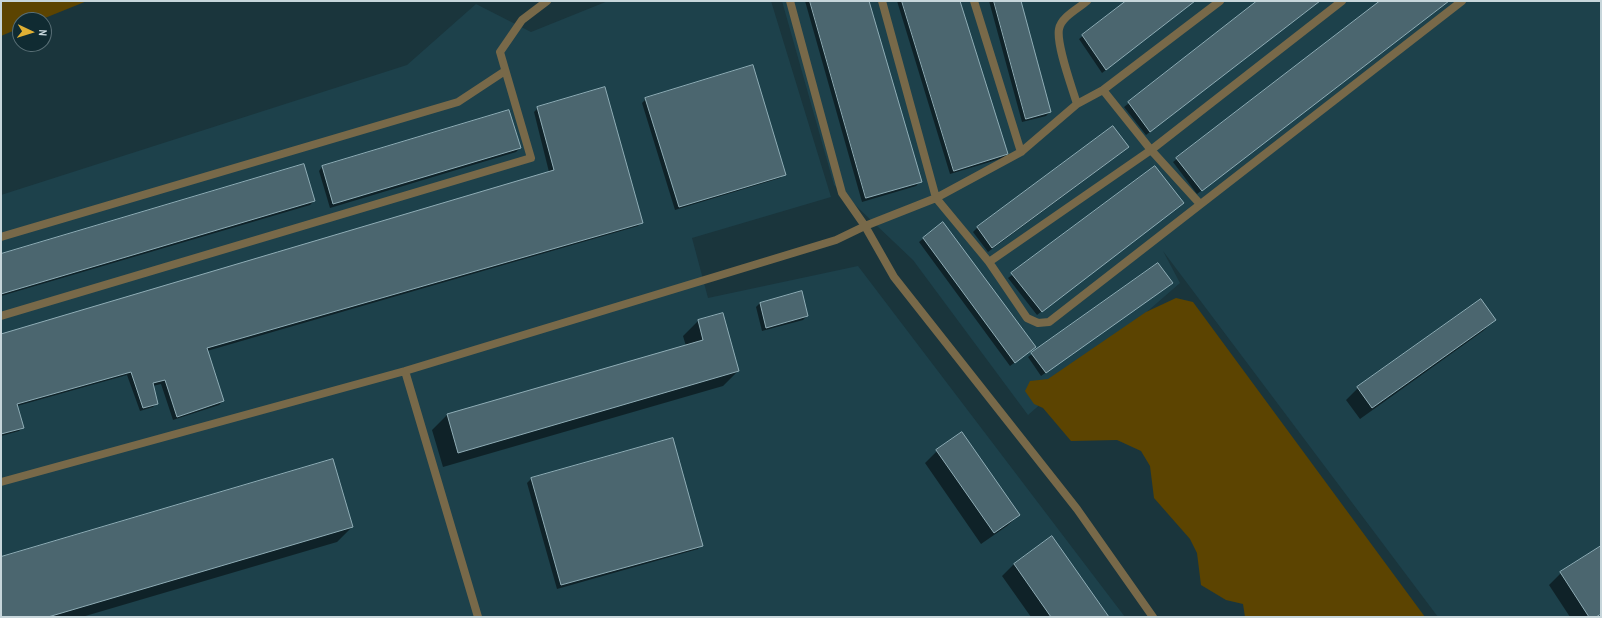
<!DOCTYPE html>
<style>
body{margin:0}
#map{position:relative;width:1602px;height:618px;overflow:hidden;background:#1a353c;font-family:"PT Sans Narrow",sans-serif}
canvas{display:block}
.frame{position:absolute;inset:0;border:2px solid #c7d6db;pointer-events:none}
.north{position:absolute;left:12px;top:12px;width:40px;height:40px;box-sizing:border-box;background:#102b32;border:1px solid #596f76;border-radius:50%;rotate:94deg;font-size:11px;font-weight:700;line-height:16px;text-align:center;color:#c7d6db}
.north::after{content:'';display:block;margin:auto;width:14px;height:18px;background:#e0b034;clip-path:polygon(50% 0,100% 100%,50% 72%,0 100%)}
</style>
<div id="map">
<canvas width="1602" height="618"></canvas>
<div class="frame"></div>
<div class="north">N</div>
</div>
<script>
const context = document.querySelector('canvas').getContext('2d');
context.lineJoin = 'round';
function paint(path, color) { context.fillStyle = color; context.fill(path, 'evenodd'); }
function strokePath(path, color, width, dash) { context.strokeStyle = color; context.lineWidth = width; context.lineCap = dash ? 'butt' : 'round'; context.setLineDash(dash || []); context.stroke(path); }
paint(new Path2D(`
 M608 1H771L831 197 692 238 708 298 858 266 1125 617H1V195L407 65 476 4 531 32Z
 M782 1H1601V617H1438L1163 251 1180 283 1028 415 913 260 834 185Z`), '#1d414b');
paint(new Path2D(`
 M1 1H87L40 20H20V28L1 36Z
 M1176 298 1193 302 1425 617H1245L1243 604 1226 600 1201 585 1197 553 1190 539 1154 498 1150 466 1141 451 1117 440 1071 441 1043 408 1034 404 1025 391 1030 381 1048 379 1146 312Z`), '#5c4401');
paint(new Path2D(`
 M805 1H868L920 182 916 186 862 202Z
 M897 1H959L1007 154 1003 158 950 174Z
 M989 1H1020L1050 112 1046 116 1022 122Z
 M1128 1H1195L1102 73 1079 39Z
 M1259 1H1320L1146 135 1124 107Z
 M1382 1H1449L1197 194 1173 162Z
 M646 99 784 175 780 178 675 210 642 103Z
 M538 108 642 222 638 226 207 351 223 401 219 405 173 420 161 384 153 386 157 403 153 407 140 411 127 375 17 406 23 427 19 431 1 436V335L549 172 534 112Z
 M1113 127 1128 147 1124 151 988 252 973 232 977 228Z
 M520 148 516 152 330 208 319 171 322 167Z
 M1154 167 1178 207 1037 315 1008 278Z
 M314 201 310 205 1 296V255Z
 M943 223 1030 351 1010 366 919 242Z
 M1171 283 1041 376 1028 357 1032 354Z
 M1481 300 1495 320 1483 331 1360 419 1346 400 1358 388Z
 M760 303 807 316 803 320 762 331 756 307Z
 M722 314 738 371 723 386 443 467 432 430 447 415 686 346 683 336 698 321Z
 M962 434 1019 515 1007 526 981 544 925 463 937 451Z
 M531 479 702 545 698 549 557 589 527 483Z
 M352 527 337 542 82 617H1V558Z
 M1601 547V617H1570L1549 585 1561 573Z
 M1014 564 1108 617H1031L1002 576Z`), '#0007');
const building = new Path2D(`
 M810 1H869L922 182 866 198Z
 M902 1H960L1008 154 954 171Z
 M994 1H1021L1051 112 1026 119Z
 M1126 1H1195L1106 70 1082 35Z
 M1257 1H1320L1150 132 1128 102Z
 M1380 1H1449L1202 191 1176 158Z
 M753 65 786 175 679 207 645 98Z
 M605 87 643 223 207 348 224 401 177 417 165 380 153 383 158 404 143 408 131 372 17 404 24 428 1 434V334L554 170 537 107Z
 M509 110 521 148 333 204 322 166Z
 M1113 126 1129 147 992 248 977 227Z
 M304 164 315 201 1 294V254Z
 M1155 166 1184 203 1042 312 1011 273Z
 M943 222 1036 347 1015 363 923 238Z
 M1158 263 1173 283 1046 373 1031 353Z
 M802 291 808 316 766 328 760 303Z
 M1481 299 1496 320 1372 408 1357 387Z
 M723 313 739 371 458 453 447 414 703 340 698 320Z
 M962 432 1020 515 994 533 936 450Z
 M673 438 703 546 561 585 531 478Z
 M333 459 353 527 48 617H1V557Z
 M1052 536 1109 617H1051L1014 564Z
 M1601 546V614L1596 617H1589L1560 572Z`);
paint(building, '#4b666f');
strokePath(building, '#8fadb6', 1);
strokePath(new Path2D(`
 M790 1 842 193 865 226 936 198 1021 152 1077 104 1103 90 1220 1
 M882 1 936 198 989 262 1027 318 1038 323 1049 322 1462 1
 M974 1 1021 152
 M1103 90 1151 150 1200 204
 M1077 104C1072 87 1056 45 1059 29 1061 17 1079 8 1087 1
 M1 237 458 102 505 71
 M989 262 1151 150 1342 1
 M1 316 531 158 500 52 522 20 547 1
 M405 371 478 617
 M1 482 405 371 836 240 865 226 894 277 1077 509 1153 617`), '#786949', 8);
</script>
